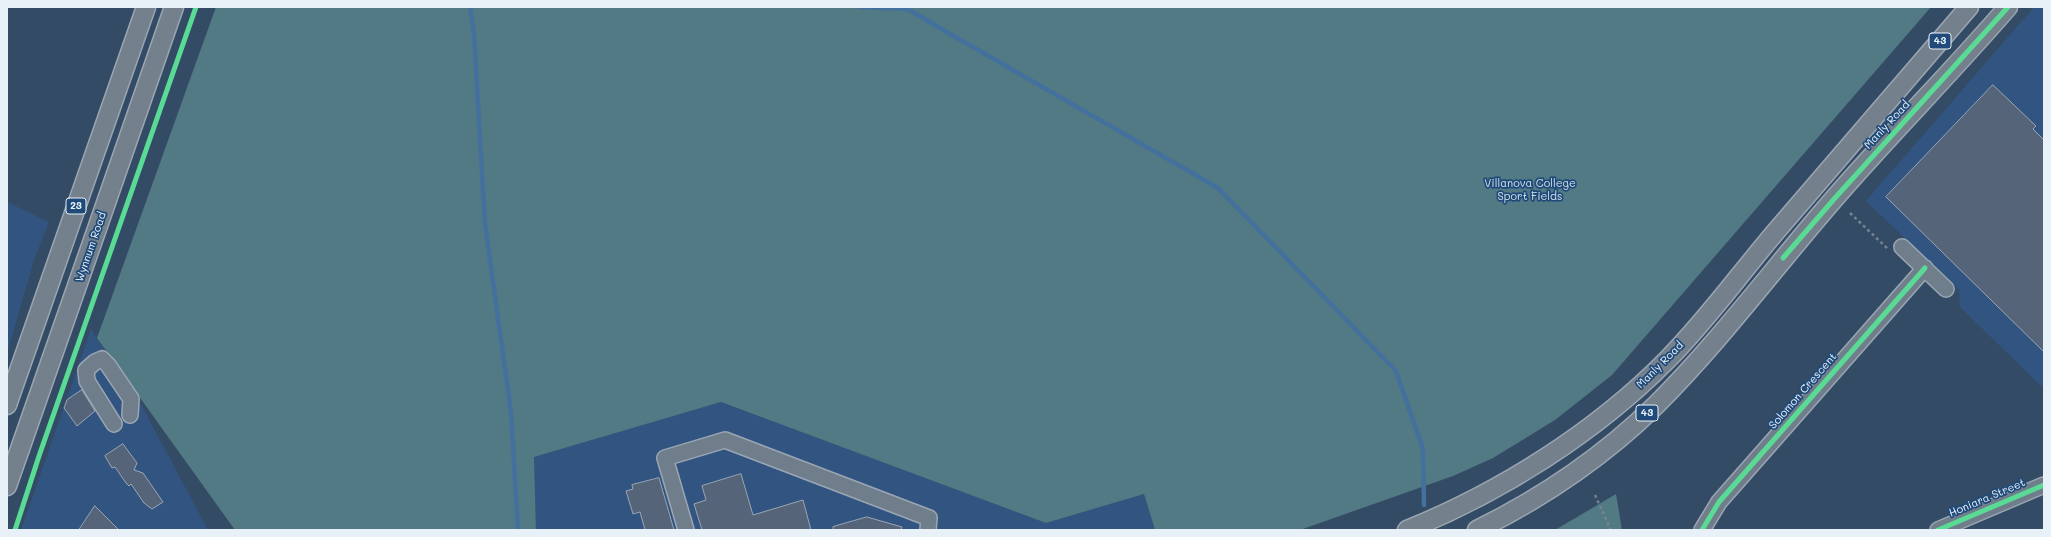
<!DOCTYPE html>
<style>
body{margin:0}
#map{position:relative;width:2051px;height:537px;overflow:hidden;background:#344b65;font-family:Mali,sans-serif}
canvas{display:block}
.frame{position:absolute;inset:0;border:8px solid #e8f1f8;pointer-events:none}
</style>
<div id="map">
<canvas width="2051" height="537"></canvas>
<div class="frame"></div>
</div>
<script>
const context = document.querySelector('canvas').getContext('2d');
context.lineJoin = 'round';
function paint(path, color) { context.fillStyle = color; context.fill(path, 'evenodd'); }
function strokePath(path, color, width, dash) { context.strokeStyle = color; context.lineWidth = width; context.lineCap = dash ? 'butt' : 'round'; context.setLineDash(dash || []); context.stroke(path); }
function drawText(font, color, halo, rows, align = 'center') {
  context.font = font + ' Mali,sans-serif'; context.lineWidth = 3.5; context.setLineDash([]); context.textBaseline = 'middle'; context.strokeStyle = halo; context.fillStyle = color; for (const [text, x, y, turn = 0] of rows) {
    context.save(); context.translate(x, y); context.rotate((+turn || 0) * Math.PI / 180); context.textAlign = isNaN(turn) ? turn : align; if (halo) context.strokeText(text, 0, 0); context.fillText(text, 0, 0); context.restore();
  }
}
paint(new Path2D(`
 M2034 7H2044V389L1960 307 1959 290 1866 201Z
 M7 202 49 222 34 260 7 354Z
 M91 329 143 408 208 530H21Z
 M721 402 1046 523 1144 494 1155 530H536L534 457Z`), '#315481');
paint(new Path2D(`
 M216 7H1931L1612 375 1555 420 1493 458 1453 476 1300 530H1155L1144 494 1046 523 721 402 534 457 536 530H235L97 338Z
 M1616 494 1622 530H1555Z`), '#527a84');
strokePath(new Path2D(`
 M470 7 474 35 485 224 511 412 518 530
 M860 7 907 9 1218 188 1396 371 1423 449 1424 505`), '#44709d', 4.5);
const building = new Path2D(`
 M1993 85 2036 126 2033 129 2044 140V352L1886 197Z
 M82 390 95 411 77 426 64 408 67 400Z
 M123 444 137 463 134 470 143 473 163 502 152 509 144 503 131 484 129 486 126 483 115 467 112 468 105 456Z
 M741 474 753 515 803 500 811 530H702L694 504 706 500 702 486Z
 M659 478 674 530H645L640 512 633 514 626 491 633 489 632 485Z
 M95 506 119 530H79Z
 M867 517 902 527 901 530H833V527Z`);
paint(building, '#566479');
strokePath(building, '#9aa6b3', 1);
const minor = new Path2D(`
 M1902 247 1946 289
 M114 424 87 381 86 370 95 362 102 359 108 365 131 399 130 415
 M686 530 665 458 725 440 929 518 928 530
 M1702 530 1719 502 1925 268
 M1938 530 2044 485`);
const major = new Path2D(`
 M7 405 146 7
 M7 486C64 326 118 167 174 7
 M1407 530C1501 492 1596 432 1667 360 1707 320 1741 272 1778 229 1842 155 1905 81 1969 7
 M1477 530C1542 498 1604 456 1656 405 1720 341 1774 268 1833 200 1890 134 1951 73 2008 7`);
strokePath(minor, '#9aa6b3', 18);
strokePath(major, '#9aa6b3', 21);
strokePath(new Path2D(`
 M1850 213 1888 249
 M1595 495 1611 530`), '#778390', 2.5, [3, 3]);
strokePath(minor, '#707e8c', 15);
strokePath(major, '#74808b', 18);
strokePath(new Path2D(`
 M1783 258 1835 198 2008 7
 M15 530 39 456 196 7
 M1702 530 1719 502 1925 268
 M1938 530 2044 485`), '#5adb95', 5);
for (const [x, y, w] of [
 [1940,41,22],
 [76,206,20],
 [1647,413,22]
]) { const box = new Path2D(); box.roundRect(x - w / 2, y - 8, w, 16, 3); context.fillStyle = '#1f4a7a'; context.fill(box); strokePath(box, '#e8f1f8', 1); }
drawText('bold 10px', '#e8f1f8', null, [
 ["43",1940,41],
 ["23",76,206],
 ["43",1647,413]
]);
drawText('11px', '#e8f1f8', '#1f4a7a', [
 ["Manly Road",1887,125,-47],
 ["Wynnum Road",91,247,-71],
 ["Manly Road",1660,365,-45],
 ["Solomon Crescent",1803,391,-49],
 ["Honiara Street",1987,498,-23]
]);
drawText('11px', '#d2e0e7', '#1f4a7a', [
 ["Villanova College",1530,184],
 ["Sport Fields",1530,197]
]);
</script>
